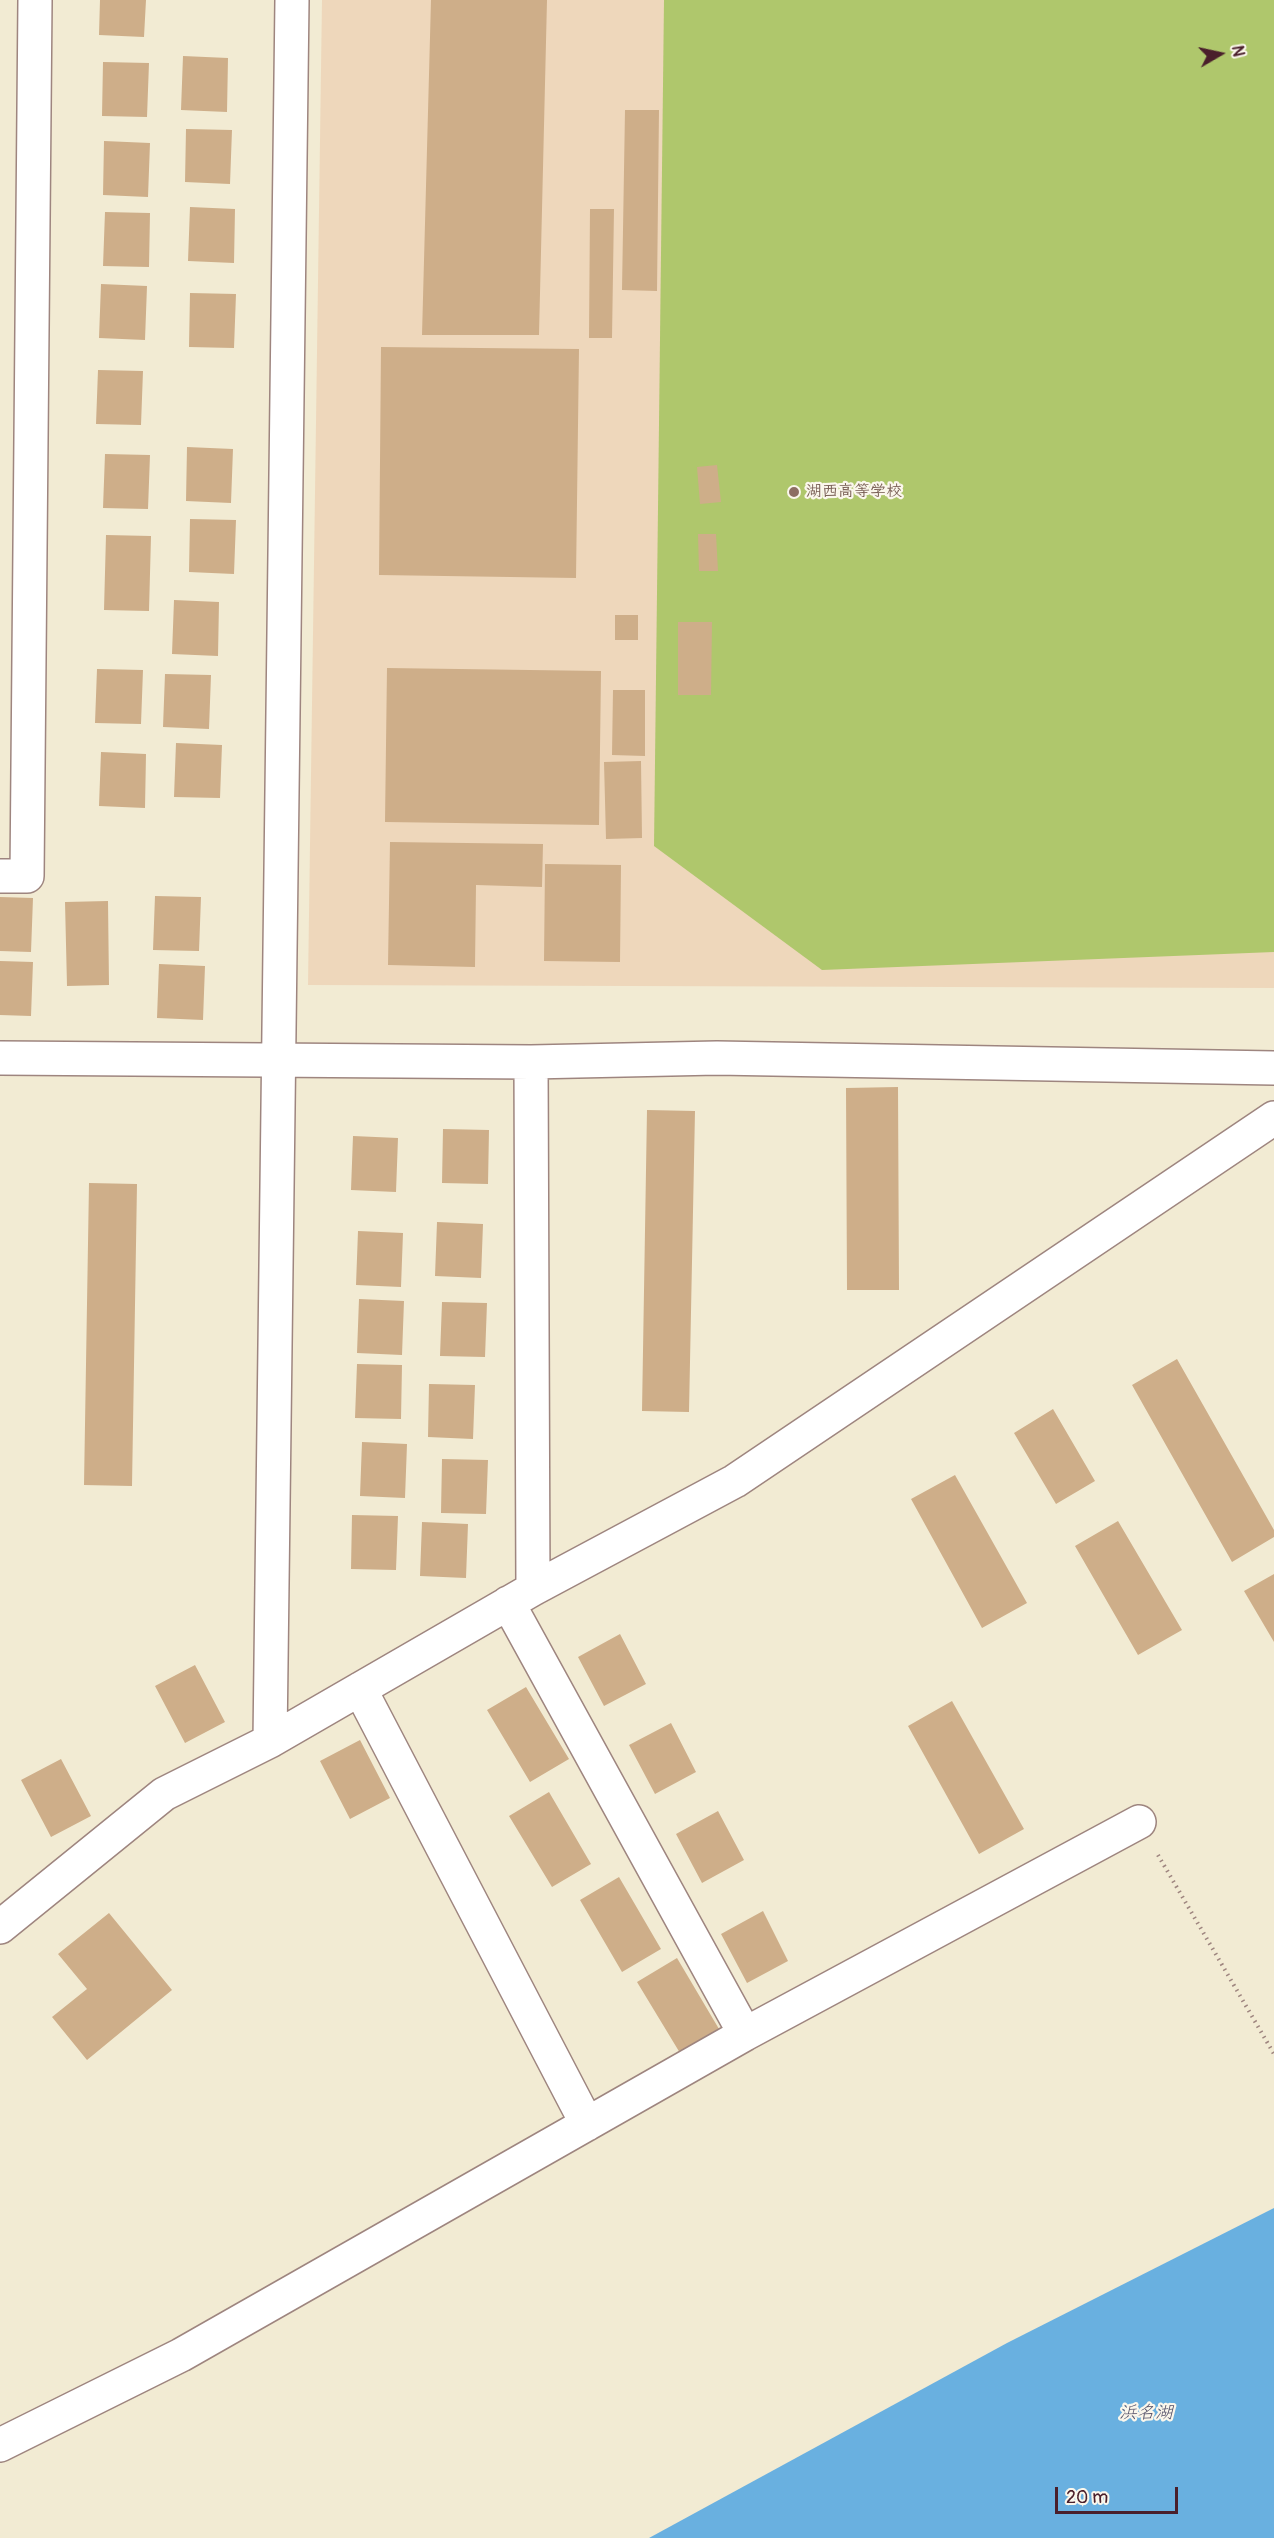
<!DOCTYPE html>
<meta charset="utf-8">
<style>
body{margin:0}
#map{position:relative;width:1274px;height:2538px;overflow:hidden;background:#f2ebd3;font-family:Pangolin,sans-serif}
canvas{display:block}
.north{position:absolute;left:1190px;top:24px;width:60px;height:60px;-webkit-text-stroke:4px #fbf7ec;paint-order:stroke;rotate:81deg;font-size:16px;font-weight:700;line-height:24px;text-align:center;color:#4a1f2b}
.north::after{content:'';display:block;margin:auto;width:21px;height:27px;background:#4a1f2b;clip-path:polygon(50% 0,100% 100%,50% 72%,0 100%)}
.scale{position:absolute;left:1055px;top:2487px;width:123px;height:27px;box-sizing:border-box;border:3px solid #4a1f2b;border-top:0;padding-left:8px;font-size:18px;line-height:21px;white-space:nowrap;color:#4a1f2b;-webkit-text-stroke:4px #fbf7ec;paint-order:stroke}
</style>
<div id="map">
<canvas width="1274" height="2538"></canvas>
<div class="north">N</div>
<div class="scale">20 m</div>
</div>
<script>
const context = document.querySelector('canvas').getContext('2d');
context.lineJoin = 'round';
function paint(path, color) { context.fillStyle = color; context.fill(path, 'evenodd'); }
function strokePath(path, color, width, dash) { context.strokeStyle = color; context.lineWidth = width; context.lineCap = dash ? 'butt' : 'round'; context.setLineDash(dash || []); context.stroke(path); }
function drawText(font, color, halo, rows, align = 'center') {
  context.font = font + ' Pangolin,"Klee One",sans-serif'; context.lineWidth = 4.5; context.setLineDash([]); context.textBaseline = 'middle'; context.strokeStyle = halo; context.fillStyle = color; for (const [text, x, y, turn = 0] of rows) {
    context.save(); context.translate(x, y); context.rotate((+turn || 0) * Math.PI / 180); context.textAlign = isNaN(turn) ? turn : align; if (halo) context.strokeText(text, 0, 0); context.fillText(text, 0, 0); context.restore();
  }
}
paint(new Path2D(`
 M322 0H1274V988L308 985Z`), '#eed7bb');
paint(new Path2D(`
 M664 0H1274V952L822 970 654 846Z`), '#afc76c');
paint(new Path2D(`
 M1274 2208V2538H649L1007 2343Z`), '#69b0e0');
paint(new Path2D(`
 M100 0H146L144 37 99 35Z
 M431 0H547L539 335H422Z
 M183 56 228 58 227 112 181 110Z
 M103 62 149 63 147 117 102 116Z
 M625 110H659L657 291 622 290Z
 M186 129 232 130 230 184 185 182Z
 M104 141 150 143 148 197 103 195Z
 M190 207 235 209 234 263 188 261Z
 M590 209H614L612 338H589Z
 M105 212 150 213 149 267 103 266Z
 M101 284 147 286 145 340 99 338Z
 M190 293 236 294 234 348 189 347Z
 M381 347 579 349 576 578 379 575Z
 M98 370 143 371 141 425 96 424Z
 M187 447 233 449 231 503 186 501Z
 M105 454 150 455 148 509 103 508Z
 M717 465 721 502 700 504 697 467Z
 M190 519 236 520 234 574 189 572Z
 M698 534H716L718 571H699Z
 M106 535 151 536 149 611 104 610Z
 M174 600 219 602 218 656 172 654Z
 M615 615H638V640H615Z
 M678 622H712L711 695H678Z
 M387 668 601 671 599 825 385 822Z
 M97 669 143 670 141 724 95 723Z
 M165 674 211 675 209 729 163 727Z
 M613 690H645V756L612 755Z
 M176 743 222 745 220 798 174 797Z
 M101 752 146 754 145 808 99 806Z
 M641 761 642 838 606 839 604 762Z
 M390 842 543 844 542 887 476 885 475 967 388 965Z
 M545 864 621 865 620 962 544 961Z
 M155 896 201 897 199 951 153 950Z
 M0 897 33 898 31 952 0 951Z
 M108 901 109 985 67 986 65 902Z
 M0 961 33 962 31 1016 0 1015Z
 M159 964 205 966 203 1020 157 1018Z
 M898 1087 899 1290H847L846 1088Z
 M647 1110 695 1111 689 1412 642 1411Z
 M443 1129 489 1130 488 1184 442 1183Z
 M353 1136 398 1138 396 1192 351 1190Z
 M89 1183 137 1184 132 1486 84 1485Z
 M437 1222 483 1224 481 1278 435 1276Z
 M358 1231 403 1233 401 1287 356 1285Z
 M359 1299 404 1301 402 1355 357 1353Z
 M442 1302 487 1303 485 1357 440 1356Z
 M1177 1359 1274 1530V1537L1232 1562 1132 1385Z
 M357 1364 402 1365 401 1419 355 1418Z
 M429 1384 475 1385 473 1439 428 1437Z
 M1053 1409 1095 1481 1056 1504 1014 1433Z
 M362 1442 407 1444 405 1498 360 1496Z
 M442 1459 488 1460 486 1514 441 1513Z
 M955 1475 1027 1603 982 1628 911 1499Z
 M352 1515 398 1516 396 1570 351 1569Z
 M1118 1521 1182 1630 1138 1655 1075 1546Z
 M422 1522 468 1524 466 1578 420 1576Z
 M1274 1574V1642L1244 1591Z
 M620 1634 646 1684 604 1706 578 1657Z
 M195 1665 225 1722 185 1743 155 1686Z
 M526 1687 569 1759 530 1782 487 1710Z
 M952 1701 1024 1829 979 1854 908 1726Z
 M671 1723 696 1772 655 1794 629 1745Z
 M360 1740 390 1798 350 1819 320 1761Z
 M61 1759 91 1816 51 1837 21 1780Z
 M549 1792 591 1864 552 1887 509 1816Z
 M718 1811 744 1860 702 1883 676 1834Z
 M619 1877 661 1949 622 1972 580 1900Z
 M763 1911 788 1961 747 1983 721 1934Z
 M109 1913 172 1990 87 2060 52 2017 87 1989 58 1954Z
 M677 1958 719 2029 680 2053 637 1982Z`), '#ceae89');
const minor = new Path2D(`
 M0 876H27L35 0
 M0 1058 531 1062 717 1058 1274 1068
 M531 1062 533 1589
 M508 1603 745 2034
 M360 1689 587 2124
 M270 1741 292 0
 M0 1927 164 1794 270 1741 533 1589 735 1481 1274 1118
 M0 2445 181 2355 745 2034 1139 1822`);
strokePath(minor, '#9e857f', 36);
strokePath(new Path2D(`
 M1158 1855 1274 2054`), '#9e857f', 4, [1.5, 4.5]);
strokePath(minor, '#fff', 33);
for (const [x, y, r, color] of [
 [794,492,6,"#8d6e63"]
]) { const dot = new Path2D(); dot.arc(x, y, r, 0, 2 * Math.PI); context.fillStyle = color; context.fill(dot); strokePath(dot, '#fbf7ec', 2); }
drawText('bold 16px', '#785e54', '#fbf7ec', [
 ["湖西高等学校",806,492]
], 'left');
drawText('italic 18px', '#55526a', '#fbf7ec', [
 ["浜名湖",1146,2413]
]);
</script>
